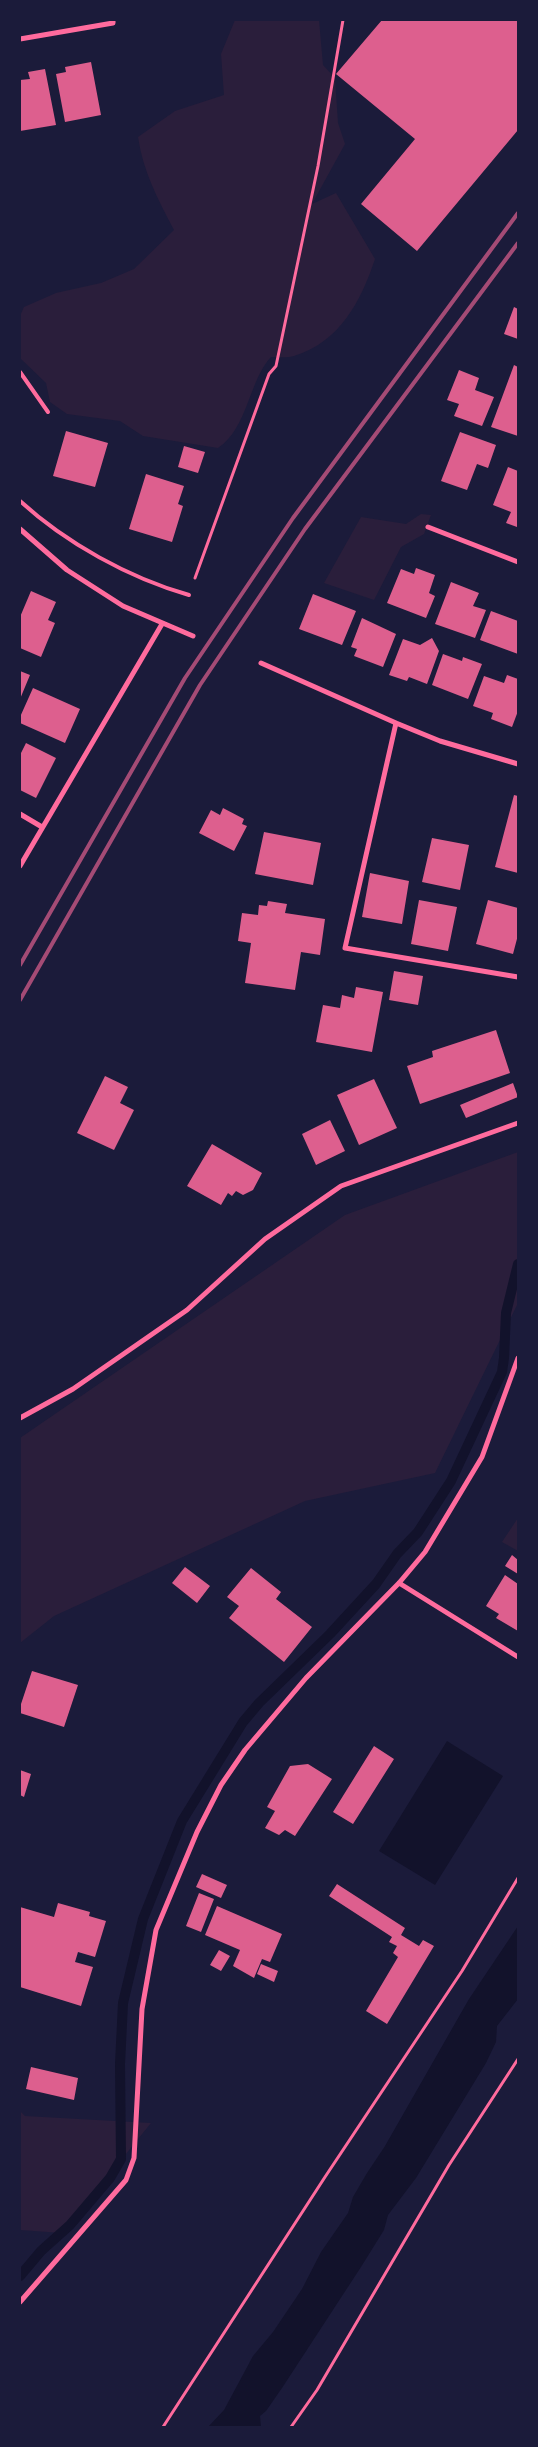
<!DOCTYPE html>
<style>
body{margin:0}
#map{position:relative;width:538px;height:2447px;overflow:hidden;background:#1b1b3a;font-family:"Open Sans",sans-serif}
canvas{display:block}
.frame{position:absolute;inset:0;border:21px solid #1b1b3a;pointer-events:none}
</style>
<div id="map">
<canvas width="538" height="2447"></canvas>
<div class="frame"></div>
</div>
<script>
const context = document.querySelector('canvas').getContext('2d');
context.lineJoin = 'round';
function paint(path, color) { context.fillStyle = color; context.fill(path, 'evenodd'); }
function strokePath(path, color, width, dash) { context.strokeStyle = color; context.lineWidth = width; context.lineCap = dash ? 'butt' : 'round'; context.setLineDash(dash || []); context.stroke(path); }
paint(new Path2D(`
 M235 20H319L323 65 335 78 338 123 345 144 312 204 336 193 375 259C361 301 340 342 294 356 288 358 278 357 271 357 249 380 248 428 218 448L143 436 120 421 67 414 50 402 46 383 20 358V316L24 307 56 293 101 283 134 269 174 230C158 200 143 171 138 137L175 111 224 95 221 54Z
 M421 514 431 515 424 534 401 547 374 600 324 583 361 517 406 524Z
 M518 1152V1303L435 1473 305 1501 54 1616 20 1643V1438L345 1215Z
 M518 1518V1551L502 1542Z
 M20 2111 25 2116 151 2123 62 2233 20 2230Z`), '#2a1e3b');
paint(new Path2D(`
 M447 1741 503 1776 435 1885 379 1851Z
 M518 1926V1999L497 2026 496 2042 486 2063 416 2178 388 2215 384 2230 361 2267 282 2388 266 2411 260 2416 261 2427H208L224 2410 253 2356 273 2332 302 2289 321 2252 348 2213 353 2197 367 2173 385 2146 469 1999Z`), '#12122b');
strokePath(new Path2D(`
 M20 2276 41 2251 70 2225 110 2178 121 2159 120 2064 123 2003 143 1919 182 1821 243 1722 259 1703 330 1634 376 1584 397 1554 418 1532 451 1481 502 1372 504 1358 506 1313 518 1264`), '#12122b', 10);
paint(new Path2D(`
 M382 20H518V130L417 251 361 204 415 139 336 74Z
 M91 62 101 115 65 122 56 74 66 72 65 67Z
 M45 69 56 125 20 131V80L30 79 28 72Z
 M514 307 518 309V339L504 334Z
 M514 365 518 367V436L491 427Z
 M459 370 479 378 475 390 494 397 482 426 454 416 459 404 447 400Z
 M66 431 108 443 95 487 53 476Z
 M460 432 496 445 488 468 477 464 467 490 441 481Z
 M184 446 205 452 198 473 178 467Z
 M508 467 518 471 517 527 506 523 511 512 493 505Z
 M146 474 184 486 178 504 183 506 172 542 129 529Z
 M416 568 435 575 429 593 435 596 426 618 387 603 401 569 414 574Z
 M451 582 479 593 473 606 486 610 475 638 435 624Z
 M31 591 56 602 48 620 55 623 41 657 20 648V617Z
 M313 594 356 611 342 645 299 629Z
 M491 611 518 621V654L480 640Z
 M362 618 396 634 383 667 354 656 357 649 351 647Z
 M432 638 439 651 427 684 409 677 407 681 389 675 403 639 420 645Z
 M443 654 462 661 463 657 482 664 468 699 432 685Z
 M20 671 30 675 20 699Z
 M507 675 518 679V711L512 727 491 719 493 713 473 706 484 676 504 683Z
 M33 688 80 709 65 743 20 723V717Z
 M26 743 56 758 36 798 20 790V755Z
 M514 795 518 796V873L495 867Z
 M223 808 244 819 242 824 247 826 234 851 199 833 211 810 220 815Z
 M264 832 321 843 313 885 255 874Z
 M432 838 469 845 460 890 422 882Z
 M370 873 409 881 402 924 362 917Z
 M419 900 457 907 448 951 411 944Z
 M488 900 518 908V935L513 954 476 944Z
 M268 901 287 904 285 913 325 919 320 955 301 952 295 990 245 983 251 943 238 941 242 913 258 915 259 905 267 906Z
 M394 971 423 976 418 1005 389 1000Z
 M356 987 383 992 372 1052 316 1042 323 1005 340 1008 342 995 354 998Z
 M496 1030 510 1073 420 1104 407 1066 433 1057 432 1051Z
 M105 1076 128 1087 120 1103 134 1110 114 1150 77 1133Z
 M374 1079 397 1128 359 1145 337 1095Z
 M513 1083 518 1097 466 1118 460 1105Z
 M330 1120 345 1151 316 1165 302 1134Z
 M212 1144 262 1173 253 1190 243 1195 236 1191 232 1196 228 1193 221 1205 187 1186Z
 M512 1555 518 1560V1574L505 1566Z
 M185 1567 210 1586 197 1603 172 1583Z
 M251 1568 281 1592 276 1599 312 1627 284 1662 229 1618 239 1606 227 1597Z
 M505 1575 518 1584V1631L496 1618 499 1614 486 1606Z
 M32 1671 78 1685 64 1727 20 1713V1707Z
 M374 1746 394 1759 353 1824 333 1812Z
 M308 1764 332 1779 295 1836 285 1830 279 1835 265 1828 275 1811 267 1807 290 1766Z
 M20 1770 31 1774 24 1797 20 1795Z
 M202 1874 227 1885 221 1898 196 1887Z
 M337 1884 405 1928 401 1935 419 1946 423 1940 434 1946 387 2024 366 2011 398 1957 393 1953 397 1946 389 1942 392 1937 329 1896Z
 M199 1893 214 1899 201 1932 186 1926Z
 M58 1903 90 1912 89 1916 106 1921 95 1957 78 1952 75 1962 93 1967 81 2006 20 1987V1907L54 1917Z
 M217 1906 282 1934 270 1962 262 1959 254 1978 233 1966 240 1950 205 1935Z
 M219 1950 230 1956 221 1971 210 1965Z
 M261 1964 278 1971 274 1982 257 1974Z
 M31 2067 78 2078 74 2100 26 2089Z`), '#dd5f8e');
strokePath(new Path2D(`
 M195 578 269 374 276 366 318 166 343 20
 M163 2427 325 2177 462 1971 518 1878
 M291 2427 317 2390 449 2165 518 2059`), '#ff6b9d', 3);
strokePath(new Path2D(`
 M20 372 48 412
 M20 501C66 543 129 578 189 595`), '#ff6b9d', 4);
strokePath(new Path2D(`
 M20 39 113 23V20
 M428 527 518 562
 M20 529 67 570 123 606 193 636
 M261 663 396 723 440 741 518 764
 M396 723 345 948 518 977
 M20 814 42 827
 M20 866 162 624
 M20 1418 73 1389 187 1310 265 1239 341 1186 518 1123
 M399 1583 518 1657
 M20 2302 126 2180 134 2158 142 2009 156 1930 197 1832 221 1785 245 1750 306 1678 399 1583 425 1552 482 1457 518 1358`), '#ff6b9d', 5);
strokePath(new Path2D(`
 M20 965 185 678 293 518 518 213
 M20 1000 200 685 305 529 518 243`), '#a44b75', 4);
</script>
